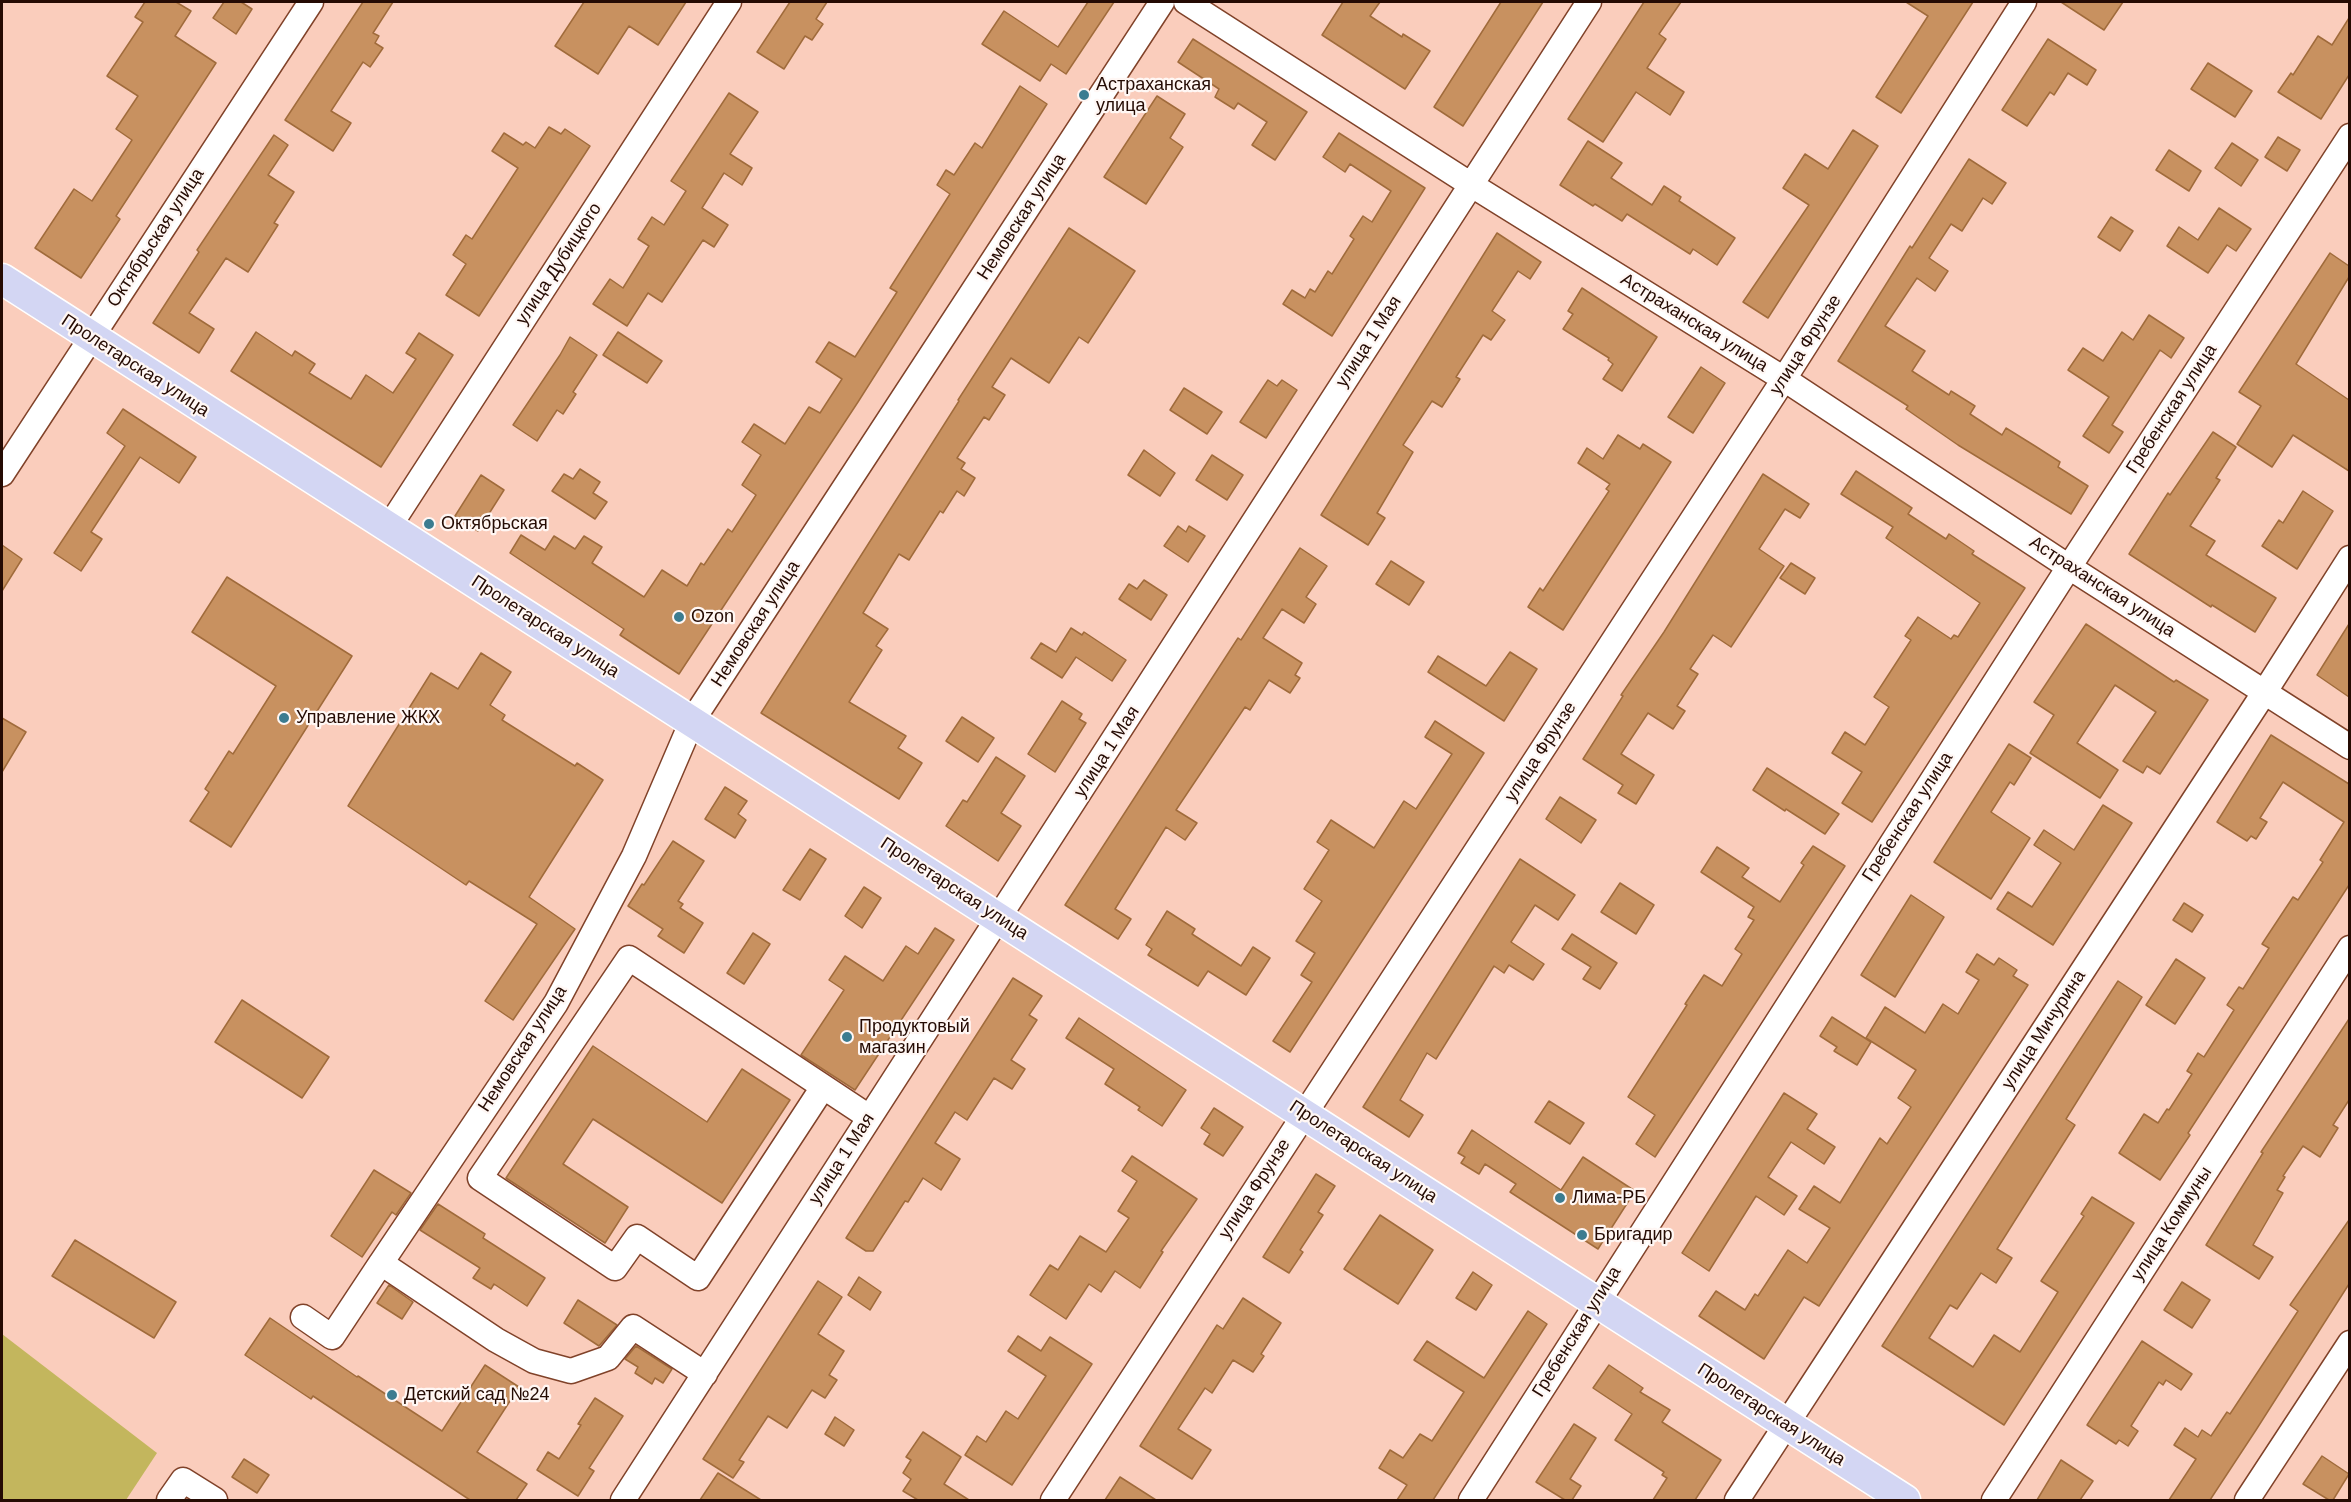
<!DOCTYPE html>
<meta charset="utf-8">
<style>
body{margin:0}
#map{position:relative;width:2351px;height:1502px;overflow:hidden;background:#facdbc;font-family:Arial,sans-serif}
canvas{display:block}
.frame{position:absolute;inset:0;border:3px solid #250b03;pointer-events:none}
</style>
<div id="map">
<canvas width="2351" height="1502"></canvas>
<div class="frame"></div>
</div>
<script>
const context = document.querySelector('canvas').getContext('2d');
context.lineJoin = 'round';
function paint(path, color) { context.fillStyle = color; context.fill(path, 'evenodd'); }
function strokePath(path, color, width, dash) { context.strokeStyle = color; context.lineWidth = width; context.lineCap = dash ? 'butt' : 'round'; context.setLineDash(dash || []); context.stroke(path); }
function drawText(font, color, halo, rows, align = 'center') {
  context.font = font + ' Arial,sans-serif'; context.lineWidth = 4.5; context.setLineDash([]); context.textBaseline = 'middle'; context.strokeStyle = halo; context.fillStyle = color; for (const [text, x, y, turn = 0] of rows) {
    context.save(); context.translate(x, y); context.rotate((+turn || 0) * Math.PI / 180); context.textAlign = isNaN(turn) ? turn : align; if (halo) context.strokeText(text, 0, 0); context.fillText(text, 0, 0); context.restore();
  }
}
paint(new Path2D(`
 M2 1334 157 1453 126 1500H2Z`), '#c3b65d');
const building = new Path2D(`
 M145 2H176L191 11 175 36 216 63 116 216 120 219 81 278 35 248 74 189 92 201 132 140 116 129 138 96 107 76 143 22 135 17Z
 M224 2H241L252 9 236 34 213 18Z
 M363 2H393L373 33 379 36 375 43 383 48 370 67 363 62 331 111 351 123 333 151 285 120Z
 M584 2H686L658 45 629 26 598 74 555 46Z
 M790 2H827L816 19 823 24 812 40 805 36 784 69 757 52Z
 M1088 2H1114L1066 74 1051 64 1040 81 982 44 1004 11 1058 47Z
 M1343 2H1380L1370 16 1402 37 1403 34 1430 51 1405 89 1322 35Z
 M1501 2H1543L1463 126 1434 107Z
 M1644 2H1681L1659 34 1666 39 1647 68 1684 92 1670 115 1636 92 1603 142 1568 119Z
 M1906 2H1973L1901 113 1876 97 1928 16Z
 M2061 2H2123L2104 30Z
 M2349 18V75L2321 119 2278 92 2291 73 2293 75 2318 36 2332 45Z
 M1193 39 1307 112 1275 160 1252 145 1267 122 1238 103 1234 109 1215 97 1219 89 1178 62Z
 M2048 39 2096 70 2087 85 2068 73 2054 95 2050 92 2027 126 2002 110Z
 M2208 63 2252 91 2235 117 2191 89Z
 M1020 86 1047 104 858 402 679 674 620 635 624 629 510 553 521 535 545 550 554 536 575 549 584 536 602 547 592 563 644 597 662 570 687 586 701 563 704 565 728 529 732 532 756 495 742 485 761 455 742 442 754 424 785 444 809 407 820 413 842 379 816 362 829 342 855 357 897 292 890 288 950 194 937 185 946 170 954 175 975 143 982 148Z
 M729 93 758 112 730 154 752 168 742 185 724 173 702 208 728 225 714 247 703 240 662 302 648 293 627 326 593 304 610 279 623 288 649 246 638 239 652 217 664 225 686 191 671 181Z
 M1157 96 1185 114 1170 138 1183 147 1146 204 1104 177Z
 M549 127 561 134 565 129 590 146 479 316 446 295 466 264 453 255 466 235 472 239 518 168 492 151 504 133 523 145 526 142 535 148Z
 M1853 130 1878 146 1768 318 1743 302 1809 205 1783 188 1805 154 1828 169Z
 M1339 133 1425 188 1332 336 1283 304 1292 290 1305 298 1310 289 1315 292 1328 271 1332 274 1354 239 1350 236 1363 216 1372 222 1391 191 1350 164 1345 172 1323 157Z
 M274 135 288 145 268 175 294 192 274 223 278 225 248 272 226 258 189 313 214 329 199 353 153 323 199 252 197 250Z
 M2278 137 2300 150 2287 171 2265 157Z
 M1588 141 1622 163 1611 178 1652 205 1664 186 1681 197 1679 201 1735 238 1717 265 1693 249 1690 254 1627 214 1622 221 1595 204 1593 206 1560 185Z
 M2232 143 2258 160 2241 186 2215 168Z
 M2169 150 2201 171 2189 191 2156 170Z
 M1969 159 2006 183 1992 204 1983 198 1962 231 1951 224 1929 258 1948 271 1935 291 1917 278 1885 326 1925 351 1912 371 1949 395 1951 391 1975 406 1970 414 2002 435 2006 428 2035 446 2060 462 2058 467 2088 486 2071 514 1958 445 1906 409 1908 406 1838 361 1910 246 1912 248Z
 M2219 208 2251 229 2236 251 2227 245 2208 273 2167 246 2179 227 2198 240Z
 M2111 217 2133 231 2120 251 2098 237Z
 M1069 228 1135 271 1088 343 1079 337 1049 383 1011 358 992 387 1005 395 989 420 984 417 957 458 965 463 961 469 975 478 964 496 957 491 943 513 940 511 909 560 899 554 863 613 888 629 876 646 882 650 849 702 906 736 898 748 922 763 899 799 761 713 959 401 958 400Z
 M1497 233 1541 262 1530 279 1518 271 1492 311 1505 320 1491 340 1483 335 1456 377 1460 379 1442 407 1432 401 1403 445 1413 452 1377 513 1385 518 1368 545 1321 515Z
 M2330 253 2349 266V277L2296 364 2349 400V471L2293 435 2272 467 2237 444 2261 406 2239 392Z
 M1582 288 1657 337 1622 391 1603 379 1613 364 1608 360 1609 358 1563 329 1573 314 1568 311Z
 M2149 315 2184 338 2171 358 2160 350 2112 425 2123 432 2109 453 2083 436 2109 397 2068 370 2083 348 2103 361 2122 332 2133 340Z
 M256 332 292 356 295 351 315 364 309 373 351 399 366 375 393 393 416 359 406 353 419 333 453 355 381 467 231 371Z
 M618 332 662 361 647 383 603 355Z
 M570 337 597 355 573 392 576 394 563 414 557 410 537 441 513 425 560 355Z
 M1701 367 1725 383 1693 433 1668 417Z
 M1268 380 1277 386 1282 380 1297 390 1266 438 1240 422Z
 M1184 388 1222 412 1207 434 1170 410Z
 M123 409 196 457 179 483 140 457 91 532 102 539 81 571 54 553 125 446 107 433Z
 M2213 432 2236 447 2216 478 2220 480 2190 526 2215 541 2206 555 2276 598 2255 632 2212 605 2211 607 2129 554 2168 493 2170 495Z
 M1618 435 1640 449 1643 444 1671 462 1563 630 1528 607 1540 588 1543 591 1609 491 1606 489 1610 484 1578 463 1587 448 1603 459Z
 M1144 450 1175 473 1160 496 1128 475Z
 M1212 455 1243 475 1227 500 1196 480Z
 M580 469 600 482 593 493 607 502 595 519 552 491 564 474 573 479Z
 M1856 471 1912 508 1908 514 1946 539 1949 534 1974 551 1972 554 2025 588 1872 822 1842 803 1862 772 1832 753 1845 732 1865 745 1889 707 1874 697 1911 640 1905 636 1918 617 1951 639 1954 635 1958 637 1980 603 1886 538 1893 527 1841 494Z
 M1763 474 1809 504 1800 518 1785 509 1759 549 1784 566 1731 647 1713 635 1690 669 1698 674 1677 706 1685 711 1673 729 1648 713 1621 754 1654 775 1636 804 1618 793 1623 785 1583 759 1623 696 1621 695 1664 632Z
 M481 475 504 490 478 531 455 516Z
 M2303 491 2333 511 2297 569 2262 546 2279 520 2283 523Z
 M1178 526 1186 532 1189 526 1205 536 1188 562 1164 546Z
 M2 545 22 559 2 591Z
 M1300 548 1327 566 1306 597 1316 604 1304 623 1282 609 1263 638 1302 663 1295 675 1300 678 1290 693 1269 680 1250 710 1245 707 1176 810 1197 823 1185 840 1166 827 1115 909 1131 919 1118 939 1065 905 1238 638 1241 640Z
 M1391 561 1424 582 1409 605 1376 584Z
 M1791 563 1815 578 1805 594 1780 578Z
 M227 577 352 656 231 847 190 821 209 792 205 789 229 751 233 754 276 686 192 632Z
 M1144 580 1167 595 1151 620 1119 599 1129 584 1137 589Z
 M2086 624 2174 682 2176 680 2208 700 2160 774 2147 766 2143 773 2123 761 2156 712 2115 685 2077 743 2118 770 2100 798 2030 753 2054 715 2034 702Z
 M2349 624V697L2317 675Z
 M1071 628 1082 635 1084 632 1126 660 1112 681 1076 657 1062 678 1031 658 1041 643 1056 652Z
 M1510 652 1537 669 1504 721 1428 672 1438 656 1486 686Z
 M481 653 511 672 490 705 505 715 502 720 575 766 577 763 603 780 529 897 575 929 513 1020 485 1001 537 924 469 881 466 885 348 806 431 673 458 689Z
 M1062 701 1082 714 1079 719 1086 723 1055 772 1028 754Z
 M962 717 994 738 978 762 946 741Z
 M2 718 26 732 2 772Z
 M1435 721 1484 753 1290 1052 1273 1041 1312 982 1301 975 1315 953 1296 941 1322 901 1304 889 1329 850 1317 842 1331 820 1374 848 1404 801 1416 809 1452 754 1425 737Z
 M2271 735 2349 784V885L2188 1133 2190 1135 2160 1180 2119 1153 2144 1114 2158 1123 2167 1109 2169 1110 2192 1074 2187 1071 2198 1053 2204 1057 2234 1010 2227 1005 2239 987 2243 989 2269 948 2262 944 2293 897 2298 900 2323 862 2320 860 2344 822 2283 782 2260 818 2267 822 2256 839 2251 836 2247 841 2217 822Z
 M2009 744 2031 758 2014 785 2010 782 1991 812 2030 838 1991 899 1934 862Z
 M996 757 1025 776 1001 813 1021 826 998 861 946 826 963 800 967 802Z
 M1767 768 1839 814 1825 834 1786 809 1785 811 1753 790Z
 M725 787 747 801 738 814 746 820 735 838 705 819Z
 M1560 797 1596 820 1581 843 1546 819Z
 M2103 805 2132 823 2053 945 1997 909 2008 892 2032 907 2061 863 2034 845 2044 830 2074 850Z
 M673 841 704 861 678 901 683 904 680 908 703 923 684 953 658 936 663 929 628 906 642 884 644 885Z
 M1813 846 1845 866 1655 1157 1636 1144 1655 1115 1628 1097 1687 1005 1685 1004 1704 975 1722 986 1742 954 1735 949 1754 920 1748 917 1754 907 1701 872 1717 847 1749 868 1742 877 1780 902 1804 865 1801 863Z
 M810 849 826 859 800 900 783 890Z
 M1520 859 1575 895 1558 920 1535 905 1511 942 1544 964 1533 980 1509 965 1504 973 1494 966 1436 1059 1427 1053 1400 1100 1423 1115 1409 1137 1363 1107Z
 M1620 883 1654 905 1636 934 1601 912Z
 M864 887 881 898 862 928 845 916Z
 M1911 895 1944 917 1895 997 1861 975Z
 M2184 903 2203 915 2192 932 2173 920Z
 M1167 911 1195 929 1192 934 1241 966 1253 947 1270 958 1246 995 1208 971 1198 986 1148 955 1152 949 1146 945Z
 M935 928 954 940 855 1090 801 1055 844 990 829 980 845 956 883 981 906 946 918 954Z
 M753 933 770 944 744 984 727 973Z
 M1572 934 1617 963 1600 989 1583 979 1591 967 1562 949Z
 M1977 954 1994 965 1999 958 2017 970 2013 976 2028 985 1819 1306 1804 1297 1764 1359 1699 1316 1716 1291 1745 1310 1755 1294 1758 1296 1788 1250 1807 1263 1830 1228 1799 1209 1814 1186 1840 1203 1880 1138 1887 1144 1911 1107 1898 1098 1916 1070 1866 1038 1885 1007 1925 1033 1943 1004 1958 1014 1979 980 1966 972Z
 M2176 959 2205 978 2175 1024 2146 1005Z
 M1013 978 1042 996 1029 1015 1037 1020 1011 1060 1025 1069 1012 1089 994 1078 967 1120 955 1112 935 1143 960 1159 941 1190 923 1178 908 1202 905 1201 873 1251H866L846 1238Z
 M2118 981 2142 997 2066 1119 2075 1125 1997 1249 2012 1258 1996 1283 1981 1273 1957 1309 1950 1305 1929 1338 1973 1367 1994 1335 2020 1352 2058 1292 2041 1281 2084 1216 2081 1214 2092 1197 2134 1223 2004 1425 1882 1346Z
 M242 1000 329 1057 302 1098 215 1042Z
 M1832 1017 1871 1042 1857 1065 1834 1051 1837 1047 1820 1036Z
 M1079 1018 1186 1090 1162 1126 1138 1110 1140 1107 1105 1084 1114 1069 1066 1038Z
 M2349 1019V1100L2333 1125 2338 1128 2320 1157 2303 1146 2283 1176 2285 1177 2277 1190 2283 1193 2253 1245 2273 1257 2259 1279 2206 1245 2263 1153 2261 1152Z
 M593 1046 707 1122 742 1069 790 1100 722 1203 593 1119 563 1164 628 1207 605 1243 506 1178Z
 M1784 1093 1817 1114 1807 1129 1835 1147 1824 1164 1791 1142 1768 1177 1797 1196 1784 1215 1756 1196 1709 1271 1682 1253Z
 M1549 1101 1584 1123 1570 1144 1535 1122Z
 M1214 1108 1243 1127 1223 1156 1204 1144 1210 1134 1201 1128Z
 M1472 1130 1561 1190 1583 1157 1635 1191 1598 1249 1510 1192 1516 1184 1485 1164 1479 1174 1461 1163 1465 1157 1458 1153Z
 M1132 1156 1197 1199 1161 1251 1163 1252 1140 1288 1115 1271 1101 1292 1089 1284 1066 1319 1030 1295 1050 1265 1058 1270 1080 1236 1106 1252 1129 1218 1118 1211 1137 1181 1122 1171Z
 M374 1170 411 1193 396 1215 392 1212 362 1257 331 1236Z
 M1316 1174 1335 1186 1318 1212 1323 1215 1300 1250 1303 1252 1289 1273 1263 1257Z
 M438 1204 485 1234 483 1238 545 1278 527 1306 494 1284 491 1289 473 1278 480 1268 420 1230Z
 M1380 1215 1433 1250 1398 1304 1344 1269Z
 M2349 1220V1284L2256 1430 2210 1500H2169L2196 1459 2174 1445 2185 1428 2198 1437 2202 1430 2211 1436 2227 1412 2230 1414 2298 1311 2290 1305Z
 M75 1240 176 1302 154 1338 52 1276Z
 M1473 1272 1492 1285 1476 1310 1456 1298Z
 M859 1277 881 1292 870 1310 848 1295Z
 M818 1281 842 1297 818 1334 844 1351 829 1375 837 1380 825 1398 812 1390 787 1428 768 1416 739 1460 744 1462 733 1478 703 1459Z
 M2182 1282 2210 1300 2192 1328 2164 1310Z
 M389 1285 413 1302 402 1319 377 1303Z
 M1243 1298 1281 1323 1261 1354 1264 1356 1253 1372 1233 1360 1212 1393 1205 1388 1178 1429 1211 1450 1192 1479 1140 1446 1217 1325 1223 1329Z
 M578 1300 617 1325 599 1346 564 1323Z
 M1528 1311 1547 1324 1433 1500H1397L1407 1485 1379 1468 1390 1450 1403 1458 1420 1434 1432 1441 1464 1392 1414 1360 1427 1341 1484 1378Z
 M270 1318 357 1377 358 1376 442 1431 485 1365 519 1387 477 1452 527 1484 516 1500H470L313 1396 311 1399 245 1355Z
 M1018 1336 1041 1351 1050 1337 1092 1364 1012 1485 965 1455 977 1436 986 1442 1006 1411 1018 1419 1046 1376 1008 1351Z
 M2142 1341 2192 1374 2181 1390 2166 1380 2163 1385 2159 1382 2131 1426 2138 1431 2128 1446 2119 1440 2116 1444 2087 1425Z
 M636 1346 672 1369 663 1383 655 1378 652 1384 635 1373 638 1367 625 1359Z
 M1609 1365 1643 1388 1640 1392 1670 1410 1662 1422 1721 1460 1695 1500H1653L1667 1478 1662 1475 1664 1472 1615 1440 1632 1414 1593 1388Z
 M595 1398 623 1416 589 1468 594 1471 578 1496 537 1470 548 1452 559 1459 581 1425 578 1424Z
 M835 1417 854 1430 844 1446 825 1434Z
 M1574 1424 1596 1438 1570 1479 1581 1486 1572 1500H1565L1536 1482Z
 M923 1432 961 1457 944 1484 969 1500H918L903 1491 911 1479 903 1473 911 1460 906 1457Z
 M2322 1456 2349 1474 2333 1500H2329L2303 1484Z
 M244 1459 269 1475 257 1493 232 1477Z
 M2061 1460 2093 1481 2080 1500H2037Z
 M718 1473 761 1500H700Z
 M1120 1477 1156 1500H1105Z`);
paint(building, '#c89160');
strokePath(building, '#a06b3b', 1.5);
const minor = new Path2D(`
 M1186 2 1470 184 1784 379 2069 567 2350 747
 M2 474 311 2
 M389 527 729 2
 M823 1087 698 1278 637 1237 615 1268 480 1178 629 958 869 1117
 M381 1263 556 1003 634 856 692 721 1162 2
 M303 1317 332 1337 381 1263 496 1340 534 1361 571 1371 608 1358 633 1327 705 1374
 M169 1500 183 1480 215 1500
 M623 1500 1589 2
 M1053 1500 1784 379 2024 2
 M1471 1500 2069 567 2350 136
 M1737 1500 2264 693 2350 558
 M1994 1500 2350 948
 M2247 1500 2350 1343`);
const major = new Path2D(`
 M2 279 1905 1500`);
strokePath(minor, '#804229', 27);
strokePath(major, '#fff', 33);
strokePath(minor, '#fff', 24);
strokePath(major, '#d3d6f3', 30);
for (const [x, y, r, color] of [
 [1084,95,6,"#3c7c90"],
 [429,524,6,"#3c7c90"],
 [679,617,6,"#3c7c90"],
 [284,718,6,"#3c7c90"],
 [847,1037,6,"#3c7c90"],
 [1560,1198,6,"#3c7c90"],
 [1582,1235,6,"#3c7c90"],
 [392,1395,6,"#3c7c90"]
]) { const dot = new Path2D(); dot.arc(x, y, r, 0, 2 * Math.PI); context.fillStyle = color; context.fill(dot); strokePath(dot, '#fff7f4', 2); }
drawText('18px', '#250b03', '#fff7f4', [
 ["Астраханская",1096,85],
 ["улица",1096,106],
 ["Октябрьская",441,524],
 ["Ozon",691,617],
 ["Управление ЖКХ",296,718],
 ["Продуктовый",859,1027],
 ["магазин",859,1048],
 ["Лима-РБ",1572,1198],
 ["Бригадир",1594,1235],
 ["Детский сад №24",404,1395]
], 'left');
drawText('18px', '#250b03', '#fff7f4', [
 ["Немовская улица",1022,217,-57],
 ["Октябрьская улица",156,238,-57],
 ["улица Дубицкого",559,264,-57],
 ["Астраханская улица",1694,323,32],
 ["улица 1 Мая",1369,342,-57],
 ["улица Фрунзе",1806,345,-57],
 ["Пролетарская улица",135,366,33],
 ["Гребенская улица",2172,409,-57],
 ["Астраханская улица",2102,587,33],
 ["Немовская улица",756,624,-57],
 ["Пролетарская улица",545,627,33],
 ["улица 1 Мая",1107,752,-57],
 ["улица Фрунзе",1541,752,-57],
 ["Гребенская улица",1908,817,-57],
 ["Пролетарская улица",954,889,33],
 ["улица Мичурина",2044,1030,-57],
 ["Немовская улица",523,1049,-57],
 ["Пролетарская улица",1363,1152,33],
 ["улица 1 Мая",842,1159,-57],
 ["улица Фрунзе",1255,1189,-57],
 ["улица Коммуны",2172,1224,-57],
 ["Гребенская улица",1577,1332,-58],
 ["Пролетарская улица",1771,1415,33]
]);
</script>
